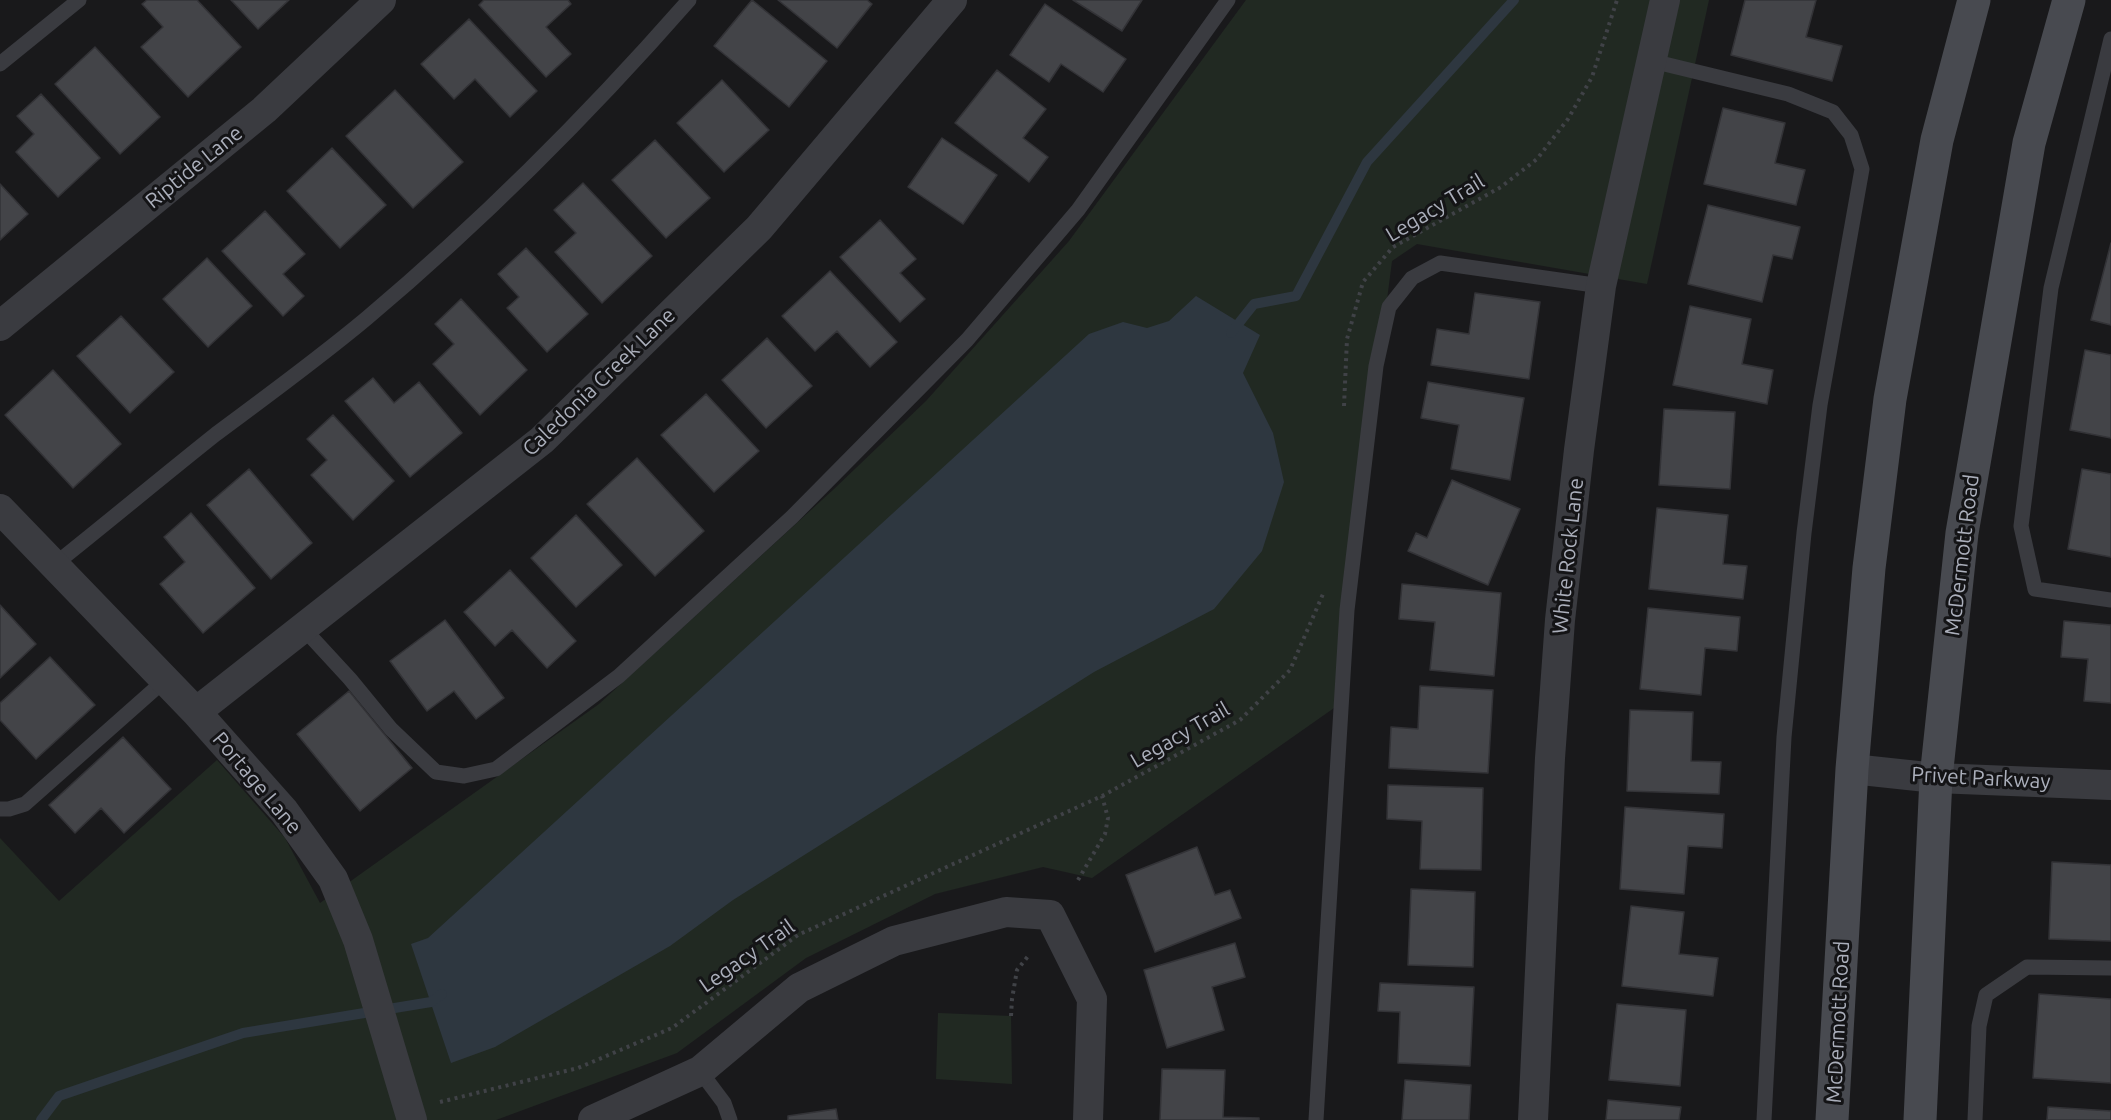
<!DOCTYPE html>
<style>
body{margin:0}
canvas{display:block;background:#19191b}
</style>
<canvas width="2111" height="1120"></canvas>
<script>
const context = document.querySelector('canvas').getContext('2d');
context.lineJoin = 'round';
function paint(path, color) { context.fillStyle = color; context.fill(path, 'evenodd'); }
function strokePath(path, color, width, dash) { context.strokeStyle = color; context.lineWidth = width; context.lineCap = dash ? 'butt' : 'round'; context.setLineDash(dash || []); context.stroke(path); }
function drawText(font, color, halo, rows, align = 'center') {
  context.font = font + ' Ubuntu,sans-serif'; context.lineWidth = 6; context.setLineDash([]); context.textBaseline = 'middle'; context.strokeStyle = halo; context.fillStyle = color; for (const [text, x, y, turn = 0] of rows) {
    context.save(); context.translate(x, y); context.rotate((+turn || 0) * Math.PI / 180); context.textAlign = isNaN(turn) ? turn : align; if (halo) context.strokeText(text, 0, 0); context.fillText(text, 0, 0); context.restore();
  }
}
paint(new Path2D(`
 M1246 0H1709L1647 284 1417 244 1392 261 1334 708 1092 878 1043 867 935 894 806 958 677 1053 496 1120H0V838L59 901 217 760 285 838 320 903 599 704 834 489 926 401 1069 241Z
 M938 1013 1011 1016 1012 1084 936 1079Z`), '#212922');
paint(new Path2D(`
 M1196 296 1260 335 1243 373 1273 433 1284 482 1262 551 1214 609 1094 672 733 900 670 946 495 1047 451 1063 411 944 428 938 1089 334 1123 322 1147 328 1169 321Z`), '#2e3740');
strokePath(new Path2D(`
 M1231 333 1254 304 1296 296 1367 162 1514 0
 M41 1120 59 1096 243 1033 431 1002 442 994`), '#2e3740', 10);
const building = new Path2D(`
 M147 0H197L241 47 188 97 141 47 163 27 142 4Z
 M231 0H289L258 29Z
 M484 0H568L571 4 546 27 571 54 546 77 479 5Z
 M752 0 827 61 789 107 714 46Z
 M778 0H867L872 4 837 48Z
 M1073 0H1142L1122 31Z
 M1745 0H1816L1806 37 1842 46 1832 81 1731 55Z
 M1045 4 1126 59 1103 92 1061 64 1049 82 1010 55Z
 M469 19 537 91 510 117 475 79 454 99 421 64Z
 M95 47 160 117 120 154 55 84Z
 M997 70 1046 109 1023 138 1048 157 1029 182 955 123Z
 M722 80 769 130 724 172 677 123Z
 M395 90 463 162 413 208 346 136Z
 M41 94 100 158 58 197 16 152 34 134 17 116Z
 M1723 108 1785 123 1775 163 1805 170 1796 205 1704 184Z
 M942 138 997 175 963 224 908 187Z
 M655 140 710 198 666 238 612 180Z
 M332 148 386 205 340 248 287 191Z
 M583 183 652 256 602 303 555 252 576 233 554 210Z
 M0 184 28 214 0 240Z
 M1708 205 1800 227 1792 259 1773 255 1762 302 1688 284Z
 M265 211 305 254 283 274 304 296 283 316 222 251Z
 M880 220 916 259 900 273 925 299 900 322 840 257Z
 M2111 243V325L2091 320Z
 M526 248 588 314 547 352 507 308 519 297 498 274Z
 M207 258 252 306 208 347 163 299Z
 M830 271 897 342 870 367 837 331 815 351 782 316Z
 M1475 293 1540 302 1529 379 1431 365 1437 329 1469 334Z
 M461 299 527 370 480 415 433 364 454 344 435 324Z
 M1690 306 1751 319 1742 364 1773 370 1767 404 1673 385Z
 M121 316 174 372 130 413 77 356Z
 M767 338 812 386 766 428 722 380Z
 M2085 350 2111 355V438L2070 430Z
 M53 370 121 444 73 488 5 415Z
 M373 378 394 403 419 382 462 433 410 477 345 401Z
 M1428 382 1524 398 1510 480 1451 469 1459 425 1421 418Z
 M706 394 759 451 714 492 661 435Z
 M1664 409 1735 412 1730 489 1659 485Z
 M333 415 394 481 353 520 311 475 327 460 307 439Z
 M637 458 704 531 655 576 587 504Z
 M249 469 312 543 271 579 207 505Z
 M2082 469 2111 474V557L2068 549Z
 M1452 480 1520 509 1488 585 1408 551 1416 533 1427 538Z
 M1657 508 1728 515 1723 564 1747 566 1743 599 1649 589Z
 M191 513 255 588 203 633 160 584 185 562 164 537Z
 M576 515 622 565 576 607 531 558Z
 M510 570 576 641 547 668 512 630 495 646 464 612Z
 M1402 584 1501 593 1494 676 1430 670 1435 622 1399 619Z
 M0 605 36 644 0 678Z
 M1648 608 1740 617 1737 651 1705 648 1701 695 1640 689Z
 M445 620 504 698 476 719 454 691 427 711 390 661Z
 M2064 621 2111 625V703L2084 701 2088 659 2061 657Z
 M50 657 95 705 36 759 0 720V703Z
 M1420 686 1493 690 1488 773 1389 768 1391 727 1418 729Z
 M349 691 412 768 360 811 297 734Z
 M1630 710 1693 712 1691 761 1721 762 1719 794 1627 791Z
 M123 737 171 789 124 833 101 808 75 833 49 805Z
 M1388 785 1483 788 1481 870 1420 869 1422 821 1387 819Z
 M1625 807 1724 814 1722 848 1688 846 1684 894 1620 889Z
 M1197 847 1215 895 1230 890 1241 918 1155 952 1126 875Z
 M2052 862 2111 865V941L2049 939Z
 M1411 889 1475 892 1473 967 1408 965Z
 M1631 906 1684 912 1679 954 1718 958 1713 996 1622 986Z
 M1235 943 1245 977 1212 987 1224 1030 1167 1048 1144 970Z
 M1380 983 1474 987 1470 1066 1398 1063 1400 1012 1378 1011Z
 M2039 994 2111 999V1083L2033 1078Z
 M1617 1004 1686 1010 1680 1086 1609 1080Z
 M1162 1069 1225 1070 1223 1117 1259 1118V1120H1160Z
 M1405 1080 1471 1085 1469 1120H1402Z
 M1608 1100 1681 1107 1679 1120H1606Z
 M2048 1107 2111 1111V1120H2047Z
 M836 1109 838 1120H788V1116Z`);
paint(building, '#434448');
strokePath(building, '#333337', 1.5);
strokePath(new Path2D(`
 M1344 406 1347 339 1363 282 1393 247 1501 187 1537 159 1568 119 1592 77 1617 0
 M1078 880 1105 834 1108 818 1102 796
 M1011 1016 1012 999 1017 970 1029 955
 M440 1102 578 1068 672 1028 798 935 1102 796 1240 720 1290 670 1323 594`), '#404247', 4, [3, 4.5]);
strokePath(new Path2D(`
 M2111 39 2051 288 2021 526 2035 589 2111 600
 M1652 61 1788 94 1833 112 1851 135 1862 169 1820 405 1804 533 1784 737 1764 1120
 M0 64 79 0
 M54 565C108 522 162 477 216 434 267 396 318 359 367 318 482 221 590 113 689 0
 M303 628 350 679 391 729 436 772 464 776 496 769 619 676 792 517 967 340 1078 210 1228 0
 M0 809H9L25 804 165 680
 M700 1071 724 1103 730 1120
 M1316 1120 1347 610 1376 366 1389 307 1412 278 1440 263 1601 286
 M1975 1120 1979 1026 1986 995 2027 967 2111 968`), '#3a3b40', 15);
strokePath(new Path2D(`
 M0 326 264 110 381 0
 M0 509 196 712 284 811 333 879 358 940 412 1120
 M196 712 542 440 759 228 952 0
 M1852 769 1936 778 2111 785
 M593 1120 700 1071 799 988 894 941 1006 912 1050 915 1092 999 1088 1120
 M1533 1120 1550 758 1560 620 1579 450 1601 286 1665 0`), '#3a3b40', 30);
strokePath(new Path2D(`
 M1832 1120 1852 769 1869 568 1890 399 1937 140 1974 0
 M1920 1120 1936 778 1962 533 2029 143 2069 0`), '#484a50', 33);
drawText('21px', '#abafbb', '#141416', [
 ["Riptide Lane",194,167,-39],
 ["Legacy Trail",1435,208,-31],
 ["Caledonia Creek Lane",599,382,-44],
 ["McDermott Road",1962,555,-83],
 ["White Rock Lane",1568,556,-84],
 ["Legacy Trail",1180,735,-30],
 ["Privet Parkway",1981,778,3],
 ["Portage Lane",257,783,50],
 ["Legacy Trail",747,956,-35],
 ["McDermott Road",1838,1022,-87]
]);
</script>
